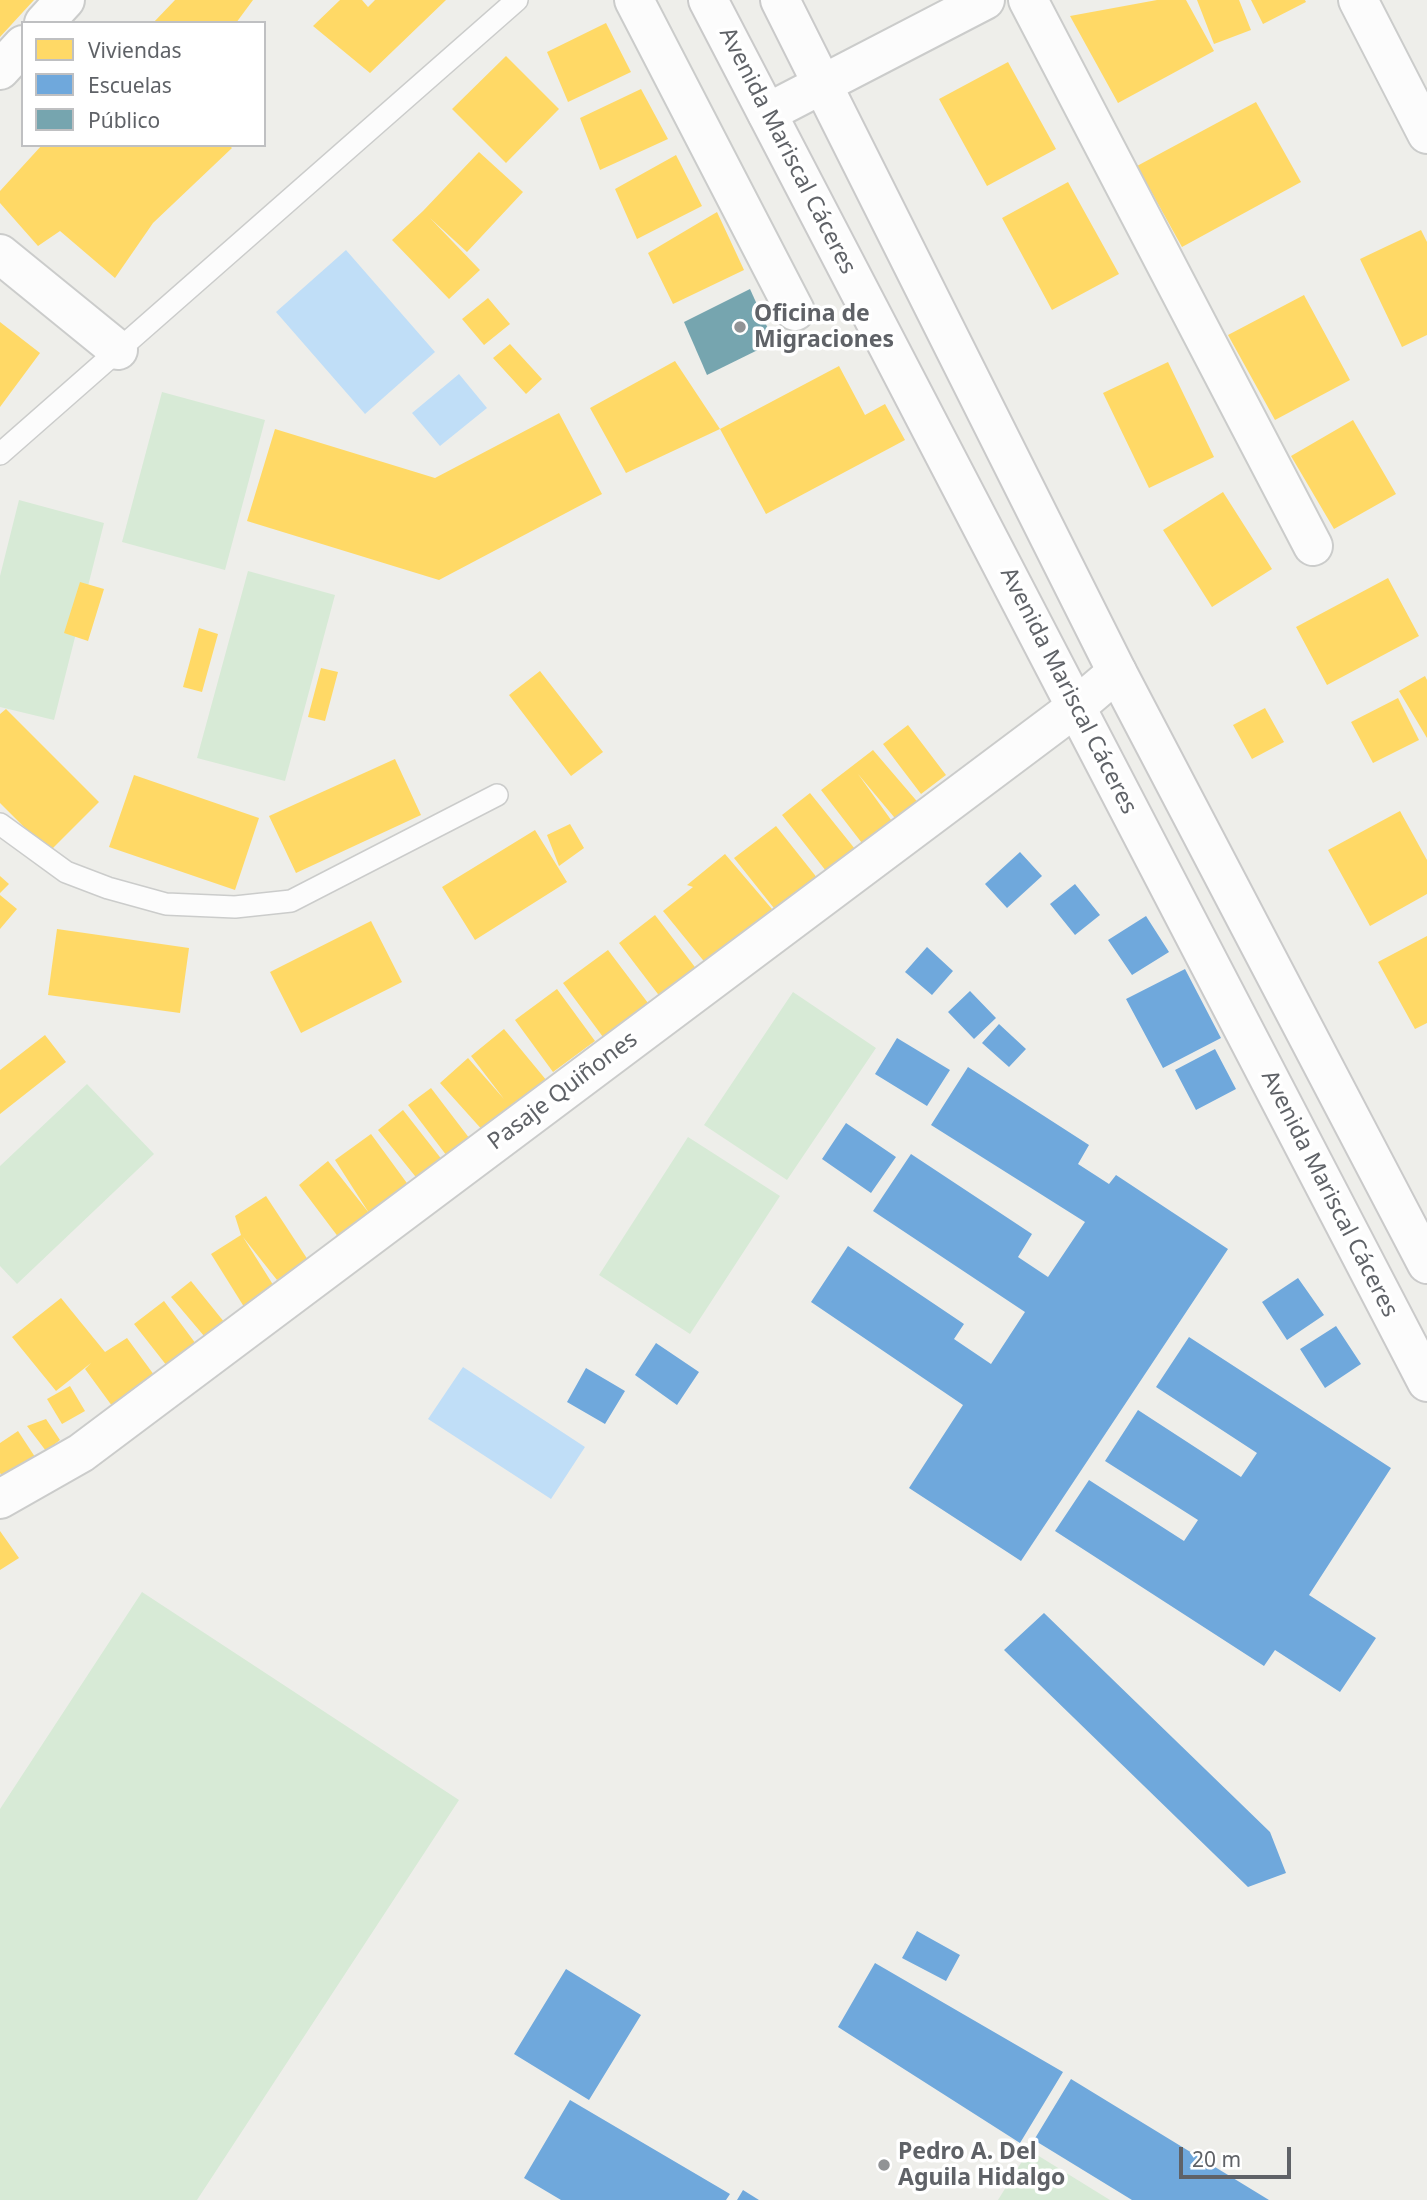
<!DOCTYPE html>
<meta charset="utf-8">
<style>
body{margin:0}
#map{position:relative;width:1427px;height:2200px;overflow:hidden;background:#eeeeea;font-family:"Noto Sans",sans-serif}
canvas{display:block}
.legend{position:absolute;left:21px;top:21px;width:245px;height:126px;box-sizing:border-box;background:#fff;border:2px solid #bfc0c2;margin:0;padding:9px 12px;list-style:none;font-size:21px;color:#5f6267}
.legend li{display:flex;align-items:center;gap:14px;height:35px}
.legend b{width:35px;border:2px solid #bfc0c2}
.scale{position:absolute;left:1179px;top:2147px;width:112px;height:32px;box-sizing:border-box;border:4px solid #5f6267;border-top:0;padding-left:9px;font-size:21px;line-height:24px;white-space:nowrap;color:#5f6267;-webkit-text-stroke:5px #fff;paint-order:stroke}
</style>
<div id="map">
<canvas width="1427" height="2200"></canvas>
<ul class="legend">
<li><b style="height:19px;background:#ffd966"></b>Viviendas</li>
<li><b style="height:19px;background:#6fa8dc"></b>Escuelas</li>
<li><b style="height:19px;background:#76a5af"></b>Público</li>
</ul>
<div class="scale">20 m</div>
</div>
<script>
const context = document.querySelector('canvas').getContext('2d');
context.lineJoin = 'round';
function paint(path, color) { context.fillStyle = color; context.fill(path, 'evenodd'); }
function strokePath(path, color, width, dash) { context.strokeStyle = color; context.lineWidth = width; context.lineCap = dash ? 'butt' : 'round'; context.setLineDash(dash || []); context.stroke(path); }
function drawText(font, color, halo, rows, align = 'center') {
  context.font = font + ' "Noto Sans",sans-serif'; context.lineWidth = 7; context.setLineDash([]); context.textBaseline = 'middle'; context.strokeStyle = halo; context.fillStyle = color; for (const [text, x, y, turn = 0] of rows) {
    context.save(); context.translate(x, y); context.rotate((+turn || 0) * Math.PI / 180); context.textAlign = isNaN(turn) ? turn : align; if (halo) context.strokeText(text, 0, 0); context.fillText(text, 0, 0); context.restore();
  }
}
paint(new Path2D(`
 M162 392 265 420 225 570 122 542Z
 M19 500 104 523 54 720 0 707V576Z
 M248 571 335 595 285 781 197 758Z
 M793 992 876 1048 787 1180 704 1125Z
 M87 1084 154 1154 17 1284 0 1266V1166Z
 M688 1137 780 1196 690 1334 599 1275Z
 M142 1592 459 1800 197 2200H0V1809Z
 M1029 2150 1110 2200H998Z`), '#d7ead6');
paint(new Path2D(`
 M346 250 435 352 365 414 276 312Z
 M459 374 487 408 440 446 412 413Z
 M463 1367 585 1447 551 1499 428 1419Z`), '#c0def7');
paint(new Path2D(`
 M0 0H34L0 37Z
 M175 0H253L236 23H153Z
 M340 0H362L368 7 375 0H446L370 73 313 26Z
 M1157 0H1186L1214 51 1118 103 1070 16Z
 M1197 0H1239L1251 30 1214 44Z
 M1251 0H1305L1306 2 1263 24Z
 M606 23 631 72 568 102 547 52Z
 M506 56 559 109 506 163 452 109Z
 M1008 62 1056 149 987 186 939 99Z
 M641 89 668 139 600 170 580 118Z
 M1256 102 1301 182 1182 247 1137 166Z
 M42 145H229L232 148 153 223 115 278 60 231 38 246 0 203V191Z
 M479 152 523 192 467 252 430 218 480 270 449 299 392 240 423 211Z
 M676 155 702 206 637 239 615 189Z
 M1068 182 1119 274 1052 310 1002 218Z
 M717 212 744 270 673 304 648 253Z
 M1421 230 1427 242V335L1402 347 1360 259Z
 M1304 295 1350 380 1275 420 1228 335Z
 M488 298 510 324 484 345 462 319Z
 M0 322 40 353 0 407Z
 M510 344 542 379 526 394 493 358Z
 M675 361 720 429 839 366 865 415 885 404 905 440 766 514 720 429 626 473 590 408Z
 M1168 362 1214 457 1149 488 1103 393Z
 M559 413 602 494 439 580 247 521 275 429 435 478Z
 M1353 420 1396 494 1334 529 1291 456Z
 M1223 492 1272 569 1212 607 1163 530Z
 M1388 578 1419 636 1327 685 1296 627Z
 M80 582 104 589 88 641 64 633Z
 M199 628 218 634 202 692 183 687Z
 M321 668 338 672 325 721 308 717Z
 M540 671 603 752 571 776 509 695Z
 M1425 676 1427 680V738L1399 691Z
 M1398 698 1419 740 1373 763 1351 722Z
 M1265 708 1284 742 1252 759 1233 725Z
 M6 709 99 802 49 852 0 803V714Z
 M908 725 946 775 921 794 883 744Z
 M873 750 921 806 899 823 858 774 894 824 865 847 821 790Z
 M395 759 421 815 296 873 269 816Z
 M134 775 259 818 235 890 109 847Z
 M810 793 855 849 826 871 782 815Z
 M1400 811 1427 860V894L1370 926 1328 850Z
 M570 824 584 848 559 866 547 835Z
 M776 826 818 879 777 912 734 858Z
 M535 830 567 882 475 940 442 887Z
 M725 854 772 909 707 965 663 911 693 887 687 885Z
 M0 876 9 884 0 893Z
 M0 895 17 909 0 929Z
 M655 915 701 975 664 1002 619 943Z
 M371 921 402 982 301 1033 270 972Z
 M57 929 189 948 180 1013 48 995Z
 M1427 936V1023L1415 1029 1378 962Z
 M608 950 648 1003 603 1037 563 983Z
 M557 989 595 1041 553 1072 515 1020Z
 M504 1029 547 1081 485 1133 440 1083 468 1058 504 1099 471 1056Z
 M45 1035 66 1062 0 1114V1070Z
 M431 1088 473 1143 450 1160 408 1105Z
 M403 1110 443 1161 419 1181 378 1130Z
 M371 1134 412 1190 339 1238 299 1185 328 1161 369 1213 335 1160Z
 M266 1196 308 1260 277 1280 243 1237 277 1291 246 1310 211 1254 241 1235 235 1216Z
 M191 1281 229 1328 210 1343 171 1297Z
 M61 1298 105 1352 127 1338 157 1379 115 1410 85 1369 91 1363 56 1391 12 1337Z
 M164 1301 196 1344 167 1366 134 1324Z
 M70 1386 85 1411 62 1424 47 1399Z
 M46 1419 60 1440 46 1451 27 1426Z
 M18 1431 39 1463 7 1484 0 1473V1443Z
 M0 1531 19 1558 0 1570Z`), '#ffd966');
paint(new Path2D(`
 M1020 852 1042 876 1007 908 985 884Z
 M1075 884 1100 915 1075 935 1050 904Z
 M1146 916 1169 952 1132 975 1108 940Z
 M927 947 953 971 932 995 905 972Z
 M1185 969 1221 1038 1163 1068 1126 999Z
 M970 991 996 1018 974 1039 948 1012Z
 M999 1024 1026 1049 1009 1067 982 1043Z
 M897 1038 950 1070 927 1106 875 1074Z
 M1215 1049 1236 1089 1196 1110 1175 1070Z
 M968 1067 1089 1145 1078 1164 1109 1184 1116 1175 1228 1249 1021 1561 909 1488 963 1405 811 1302 848 1246 964 1324 954 1339 991 1364 1025 1312 873 1211 911 1154 1032 1234 1018 1257 1048 1277 1085 1222 931 1125Z
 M846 1123 896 1157 871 1193 822 1159Z
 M1298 1278 1324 1315 1287 1340 1262 1302Z
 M1336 1326 1361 1364 1325 1388 1300 1349Z
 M1189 1337 1391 1468 1309 1595 1376 1638 1340 1692 1275 1650 1264 1666 1055 1531 1089 1480 1184 1541 1198 1520 1105 1461 1138 1410 1241 1477 1257 1453 1156 1387Z
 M656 1343 699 1372 677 1405 635 1375Z
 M586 1368 625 1391 605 1424 567 1402Z
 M1044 1613 1270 1832 1286 1873 1248 1887 1004 1650Z
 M917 1931 960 1955 946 1981 902 1958Z
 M875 1963 1063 2072 1020 2143 838 2027Z
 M566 1969 641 2015 589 2100 514 2054Z
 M1071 2079 1269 2200H1132L1034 2140Z
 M570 2100 730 2194 726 2200H561L524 2178Z
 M743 2190 759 2200H737Z`), '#6fa8dc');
paint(new Path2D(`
 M750 289 774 342 707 375 684 322Z`), '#76a5af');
const service = new Path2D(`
 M0 454 517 0
 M0 824 66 872 108 888 166 904 235 907 291 901 497 795`);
const minor = new Path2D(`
 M634 0 795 311
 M1028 0 1313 546
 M1358 0 1427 134
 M44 23 65 0
 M0 70 23 45
 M767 113 985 0
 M0 254 118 350
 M0 1499 81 1453 1076 707 1117 672`);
const secondary = new Path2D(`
 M708 0 1427 1382
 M780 0 1117 672 1427 1264`);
strokePath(service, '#cbcccb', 24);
strokePath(minor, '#cbcccb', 42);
strokePath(secondary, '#cacaca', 42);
strokePath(service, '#fcfcfc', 21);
strokePath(minor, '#fcfcfc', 38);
strokePath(secondary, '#fcfcfc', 38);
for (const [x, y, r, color] of [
 [740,327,7,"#919395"],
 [884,2165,7,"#919395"]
]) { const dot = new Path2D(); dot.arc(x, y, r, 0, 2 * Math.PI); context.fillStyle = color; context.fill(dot); strokePath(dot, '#fff', 2.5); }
drawText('23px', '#5f6267', '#fff', [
 ["Avenida Mariscal Cáceres",787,151,63],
 ["Avenida Mariscal Cáceres",1068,691,63],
 ["Pasaje Quiñones",563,1091,-37],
 ["Avenida Mariscal Cáceres",1329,1194,63]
]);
drawText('bold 23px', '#5f6267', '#fff', [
 ["Oficina de",754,314],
 ["Migraciones",754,340],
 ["Pedro A. Del",898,2152],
 ["Aguila Hidalgo",898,2178]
], 'left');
</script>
